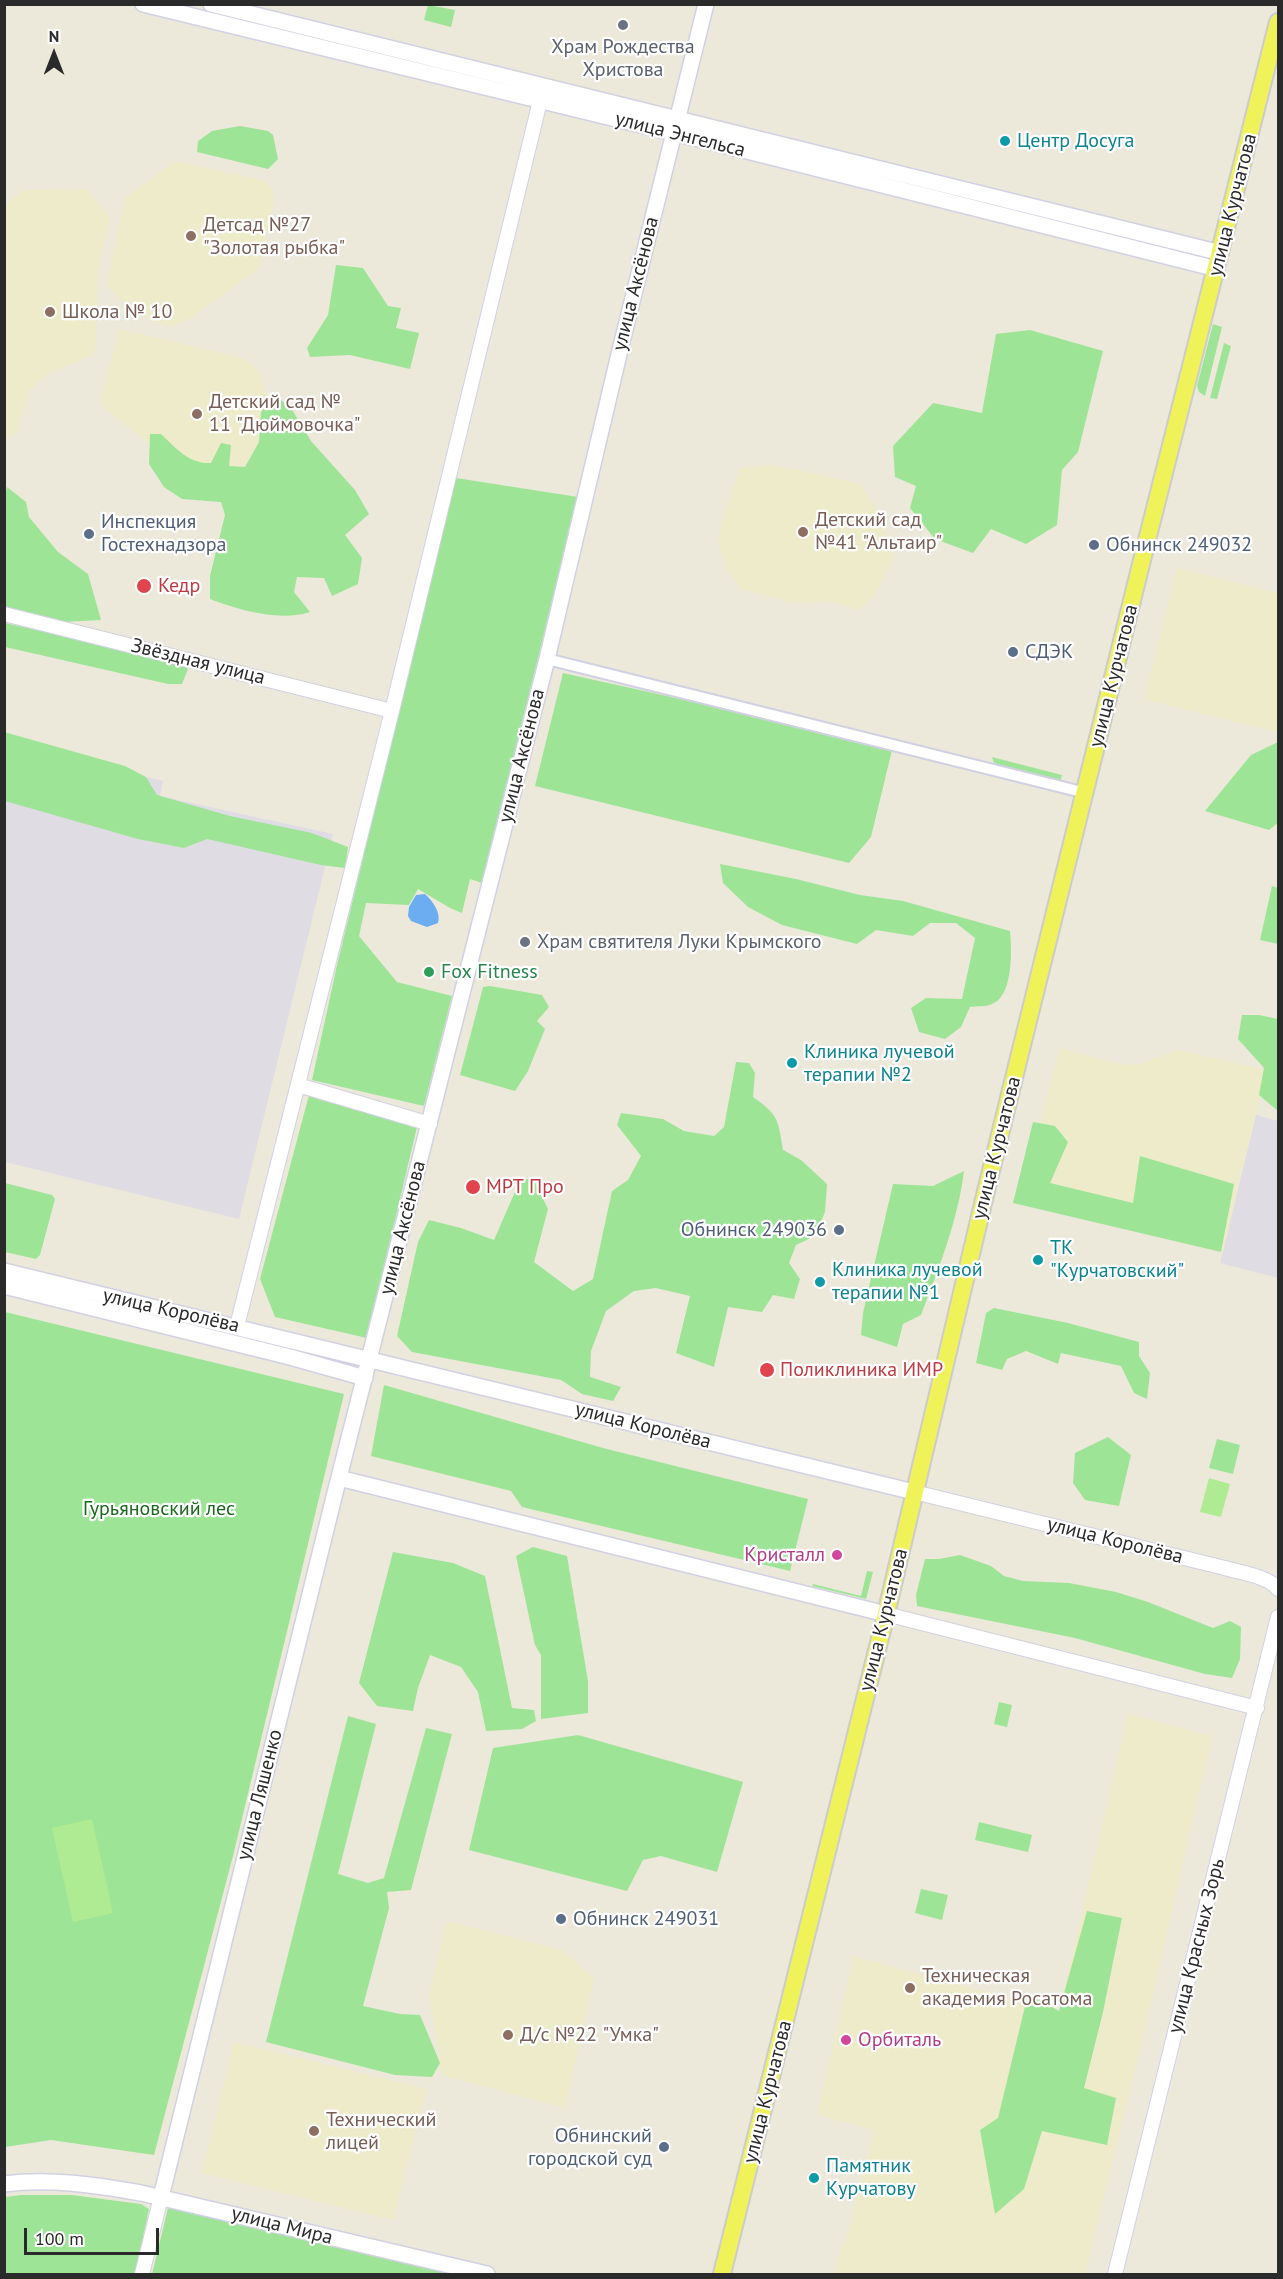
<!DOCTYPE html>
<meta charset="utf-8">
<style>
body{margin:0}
#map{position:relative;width:1283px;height:2279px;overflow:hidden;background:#ece9db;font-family:"PT Sans",sans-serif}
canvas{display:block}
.frame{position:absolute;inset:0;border:6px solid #2a2a2a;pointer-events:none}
.north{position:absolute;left:24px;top:24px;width:60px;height:60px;-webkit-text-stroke:4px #fff;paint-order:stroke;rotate:0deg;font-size:16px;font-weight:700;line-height:24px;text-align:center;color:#2a2a2a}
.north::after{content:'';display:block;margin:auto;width:21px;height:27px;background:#2a2a2a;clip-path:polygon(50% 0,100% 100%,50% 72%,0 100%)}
.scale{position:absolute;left:24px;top:2228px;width:135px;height:27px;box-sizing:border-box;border:3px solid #2a2a2a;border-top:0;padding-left:8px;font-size:18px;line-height:21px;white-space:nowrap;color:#2a2a2a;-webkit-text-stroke:4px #fff;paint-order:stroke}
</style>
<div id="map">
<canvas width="1283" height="2279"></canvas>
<div class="frame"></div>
<div class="north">N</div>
<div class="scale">100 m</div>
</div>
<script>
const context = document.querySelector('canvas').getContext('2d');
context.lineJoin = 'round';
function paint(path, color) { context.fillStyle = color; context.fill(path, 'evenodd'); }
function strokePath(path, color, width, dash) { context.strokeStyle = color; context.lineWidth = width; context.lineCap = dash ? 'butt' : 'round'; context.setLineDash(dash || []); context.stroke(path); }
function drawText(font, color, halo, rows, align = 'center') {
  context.font = font + ' "PT Sans",sans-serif'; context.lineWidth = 4.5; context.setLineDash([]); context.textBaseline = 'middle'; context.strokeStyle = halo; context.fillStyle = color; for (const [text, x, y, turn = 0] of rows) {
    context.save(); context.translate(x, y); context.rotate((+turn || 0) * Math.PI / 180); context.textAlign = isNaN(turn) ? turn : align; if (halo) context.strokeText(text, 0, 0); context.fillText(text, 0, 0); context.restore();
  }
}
paint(new Path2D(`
 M5 742 163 781 160 796 333 834 239 1219 5 1162Z
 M1256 1115 1278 1121V1278L1220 1263Z`), '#e0dce4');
paint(new Path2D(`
 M180 162 265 181 272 189 274 202 258 269 188 320 172 326 160 324 133 312 107 286 124 199 172 163Z
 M87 189 110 218 98 269 95 355 47 374 29 391 17 432 5 440V205L23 190Z
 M120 329 243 358 260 372 264 390 289 424 286 490 213 494 99 404Z
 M775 465 861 484 883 522 895 555 875 595 859 610 827 601 799 604 741 589 726 568 718 542 721 523 740 468Z
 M1177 568 1278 593V732L1144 699Z
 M1060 1048 1122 1065 1140 1064 1177 1050 1266 1070 1223 1252 1122 1228 1020 1200Z
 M1128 1714 1212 1736 1146 2024 1085 2274H834L842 2244H845L874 2130 817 2115 853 1960 849 1955 1059 2011Z
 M447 1921 562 1950 594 1979 565 2108 442 2075 429 1995Z
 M234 2042 426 2089 393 2220 202 2173Z`), '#eeebca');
paint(new Path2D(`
 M428 5 455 10 451 27 424 20Z
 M240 126 268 131 273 135 278 159 268 169 197 152 198 141 212 131Z
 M336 265 363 268 388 306 401 308 396 328 419 333 410 369 350 355 310 357 307 348 328 315Z
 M1213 324 1222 327 1205 396 1199 392 1197 386Z
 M1030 330 1103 351 1078 452 1062 470 1057 525 1026 544 991 529 973 553 935 539 910 508 916 486 895 477 893 446 933 403 982 413 996 334Z
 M1224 343 1231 346 1217 399 1210 398Z
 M275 395 291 408 311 441 355 490 369 514 345 535 362 558 358 584 332 596 324 578 297 577 294 592 310 612C280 622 238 610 210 599V576L225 515 221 502 182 499 164 487 149 464 150 434H161C177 449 189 464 211 463L221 443 231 445 229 466 245 467 259 442 261 412Z
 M456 478 578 497 482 883 470 879 462 913 450 908 418 889 409 905 366 903 359 936 397 982 452 996 424 1106 312 1080 337 965Z
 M7 487 26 502 29 517 58 552 88 574 101 620 62 622 5 609 4 500Z
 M5 623 179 661 188 669 182 684H168L5 647Z
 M563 673 893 746 871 837 849 863 535 786Z
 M4 732 125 766 146 777 157 795 230 816 312 833 348 847 345 868 321 865 207 839 184 848 138 839 5 801Z
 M1278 742V823L1269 830 1205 811 1251 755Z
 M992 757 1062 775 1060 783 995 766Z
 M720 864 796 879 860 895 903 901 1010 931C1012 949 1013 994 994 1003 988 1007 977 1006 970 1007L961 1027 945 1039 919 1032 911 1008 926 998 962 999 975 938 956 923H930L913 936 876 930 857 944 782 925 748 907 723 883Z
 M1272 886 1278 888V944L1260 940Z
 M490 986 542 995 549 1007 537 1021 545 1029 528 1071 515 1091 460 1075 483 987Z
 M1242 1015H1259L1278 1019V1111L1259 1095 1264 1068 1238 1039Z
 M736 1062 749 1063 755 1073 753 1097C779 1115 778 1120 783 1150L801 1160 827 1184 825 1212 815 1236 796 1245 789 1263 800 1279 794 1299 773 1295 762 1312 728 1307 714 1367 676 1353 690 1296 656 1288 634 1291 606 1311 591 1351 590 1377 621 1387 613 1401 582 1394 561 1380 412 1352 397 1336 418 1242 429 1220 461 1228 494 1240 521 1178 534 1180 548 1209 534 1262 573 1291 593 1279 612 1191 628 1180 641 1156 617 1125 621 1113 663 1119 684 1131 714 1136 724 1127Z
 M309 1095 417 1127 367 1338 275 1317 260 1279Z
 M1033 1122 1055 1126 1068 1142 1050 1183 1133 1203 1140 1156 1234 1184 1221 1252 1013 1203Z
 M964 1171C958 1220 939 1268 921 1315L903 1324 897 1347 861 1335 863 1313 893 1184 933 1186Z
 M5 1183 52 1195 55 1199 40 1255 36 1259 5 1252Z
 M994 1308 1068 1323 1139 1342V1356L1150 1373 1147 1399 1134 1393 1121 1366 1061 1353 1058 1364 1026 1351 1007 1359 1002 1370 976 1363 986 1313Z
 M5 1312 344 1394 233 1856 154 2155 51 2140 5 2147Z
 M384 1385 603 1448 808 1499 790 1571 522 1507 511 1491 371 1456Z
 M1108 1437 1131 1455 1119 1506 1085 1500 1073 1483 1075 1453Z
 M1217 1439 1240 1445 1233 1474 1209 1468Z
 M533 1547 567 1556 588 1681V1713L541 1719V1655L535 1645 516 1556Z
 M393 1552 453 1563 485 1576 512 1708 534 1710 536 1721 522 1729 486 1731 478 1692 461 1667 430 1655 418 1688 413 1711 377 1706 359 1683Z
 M960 1555 991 1566 1004 1576 1023 1581 1069 1583 1116 1592 1148 1602 1213 1628 1230 1621 1241 1627 1240 1659 1232 1678 1205 1674 1075 1638 917 1606 916 1595 925 1559H939Z
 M867 1571 873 1572 866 1599 812 1586 813 1584 861 1596Z
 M999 1702 1012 1705 1007 1727 994 1724Z
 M348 1716 376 1724 338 1874 368 1883 384 1878 426 1728 452 1734 411 1890 387 1892 389 1908 363 2006 400 2014 420 2015 440 2063 432 2077 395 2075 266 2042Z
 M578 1735 743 1782 717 1872 661 1856 643 1860 627 1891 469 1850 493 1748Z
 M979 1822 1032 1835 1028 1852 975 1840Z
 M921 1889 948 1895 942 1920 915 1913Z
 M1087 1911 1122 1918 1103 2012 1084 2088 1116 2098 1107 2145 1042 2131 1024 2189 995 2214 980 2130 998 2118 1028 1994 1059 2011Z
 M21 2195H72L141 2204 149 2209 135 2274H5V2197Z
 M169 2204 456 2274H152Z`), '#9ee497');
paint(new Path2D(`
 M1209 1478 1230 1484 1221 1517 1200 1512Z
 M92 1819 113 1913 73 1922 52 1828Z`), '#afeb92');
paint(new Path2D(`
 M425 894C433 902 441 912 438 923L427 927 411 921 408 916 409 907 416 895Z`), '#6cacf0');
const minor = new Path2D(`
 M547 659 1086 793`);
const tertiary = new Path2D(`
 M4 614 392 711
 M298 1085 430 1124
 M237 1326 392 711 540 101
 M914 1492 1225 1568C1241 1573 1268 1576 1278 1589
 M886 1614 1257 1708
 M142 2274 161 2197
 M1115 2274 1278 1617`);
const secondary = new Path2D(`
 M143 4 711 142 1217 269
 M211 4 1221 253
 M4 1271 914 1492
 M4 1286 290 1357 365 1378
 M339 1478 886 1614
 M4 2184C50 2178 96 2185 141 2193L487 2274
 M161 2197 335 1493 547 659 620 350 706 4`);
const primary = new Path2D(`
 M722 2274 886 1614 985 1195 1143 556 1278 22`);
strokePath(minor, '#d2d1e3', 14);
strokePath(tertiary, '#d2d1e3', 16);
strokePath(secondary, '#d2d1e3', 18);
strokePath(primary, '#ccc', 20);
strokePath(minor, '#fff', 10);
strokePath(tertiary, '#fff', 14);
strokePath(secondary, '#fff', 15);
strokePath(primary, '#f0f25a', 16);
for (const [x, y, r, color] of [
 [623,25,6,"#6b7280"],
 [1005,141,6,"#0f9aa8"],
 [191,236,6,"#8d6e63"],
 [50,312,6,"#8d6e63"],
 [197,414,6,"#8d6e63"],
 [803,532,6,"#8d6e63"],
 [89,534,6,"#5c6f8a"],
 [1094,545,6,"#5c6f8a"],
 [144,586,8,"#e0444e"],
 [1013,652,6,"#5c6f8a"],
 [525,942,6,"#6b7280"],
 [429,972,6,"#2e9e5b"],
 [792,1063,6,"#0f9aa8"],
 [473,1187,8,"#e0444e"],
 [839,1230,6,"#5c6f8a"],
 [1038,1260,6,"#0f9aa8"],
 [820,1282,6,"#0f9aa8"],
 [767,1370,8,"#e0444e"],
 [837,1555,6,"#d1479c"],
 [561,1919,6,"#5c6f8a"],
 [910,1988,6,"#8d6e63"],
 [508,2035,6,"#8d6e63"],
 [846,2040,6,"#d1479c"],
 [314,2131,6,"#8d6e63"],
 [664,2147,6,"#5c6f8a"],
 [814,2178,6,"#0f9aa8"]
]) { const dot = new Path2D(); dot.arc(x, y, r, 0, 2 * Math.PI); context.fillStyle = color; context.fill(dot); strokePath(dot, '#fff', 2); }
drawText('20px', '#5b616d', '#fff', [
 ["Храм Рождества",623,47],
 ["Христова",623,70],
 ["Храм святителя Луки Крымского",537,942,"left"]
]);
drawText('20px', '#2a2a2a', '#fff', [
 ["улица Энгельса",680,135,14],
 ["улица Курчатова",1233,205,-76],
 ["улица Аксёнова",636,284,-76],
 ["Звёздная улица",198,662,14],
 ["улица Курчатова",1114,676,-76],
 ["улица Аксёнова",522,756,-76],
 ["улица Курчатова",997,1148,-76],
 ["улица Аксёнова",403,1228,-76],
 ["улица Королёва",171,1311,13],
 ["улица Королёва",643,1426,14],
 ["улица Королёва",1115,1541,14],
 ["улица Курчатова",884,1620,-76],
 ["улица Ляшенко",260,1795,-76],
 ["улица Красных Зорь",1197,1946,-76],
 ["улица Курчатова",768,2092,-76],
 ["улица Мира",282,2226,14]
]);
drawText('20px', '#0d838f', '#fff', [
 ["Центр Досуга",1017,141],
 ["Клиника лучевой",804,1052],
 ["терапии №2",804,1075],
 ["ТК",1050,1248],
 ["\"Курчатовский\"",1050,1271],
 ["Клиника лучевой",832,1270],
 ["терапии №1",832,1293],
 ["Памятник",826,2166],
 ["Курчатову",826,2189]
], 'left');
drawText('20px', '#785e54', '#fff', [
 ["Детсад №27",203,225],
 ["\"Золотая рыбка\"",203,248],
 ["Школа № 10",62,312],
 ["Детский сад №",209,402],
 ["11 \"Дюймовочка\"",209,425],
 ["Детский сад",815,520],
 ["№41 \"Альтаир\"",815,543],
 ["Техническая",922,1976],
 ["академия Росатома",922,1999],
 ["Д/с №22 \"Умка\"",520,2035],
 ["Технический",326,2120],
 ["лицей",326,2143]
], 'left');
drawText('20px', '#4e5e75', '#fff', [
 ["Инспекция",101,522],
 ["Гостехнадзора",101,545],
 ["Обнинск 249032",1106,545],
 ["СДЭК",1025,652],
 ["Обнинск 249036",827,1230,"right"],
 ["Обнинск 249031",573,1919],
 ["Обнинский",652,2136,"right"],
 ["городской суд",652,2159,"right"]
], 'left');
drawText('20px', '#be3a42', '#fff', [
 ["Кедр",158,586],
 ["МРТ Про",486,1187],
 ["Поликлиника ИМР",780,1370]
], 'left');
drawText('20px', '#27864d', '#fff', [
 ["Fox Fitness",441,972]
], 'left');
drawText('20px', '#19681c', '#fff', [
 ["Гурьяновский лес",159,1509]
]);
drawText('20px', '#b23c85', '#fff', [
 ["Кристалл",825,1555],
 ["Орбиталь",858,2040,"left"]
], 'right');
</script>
